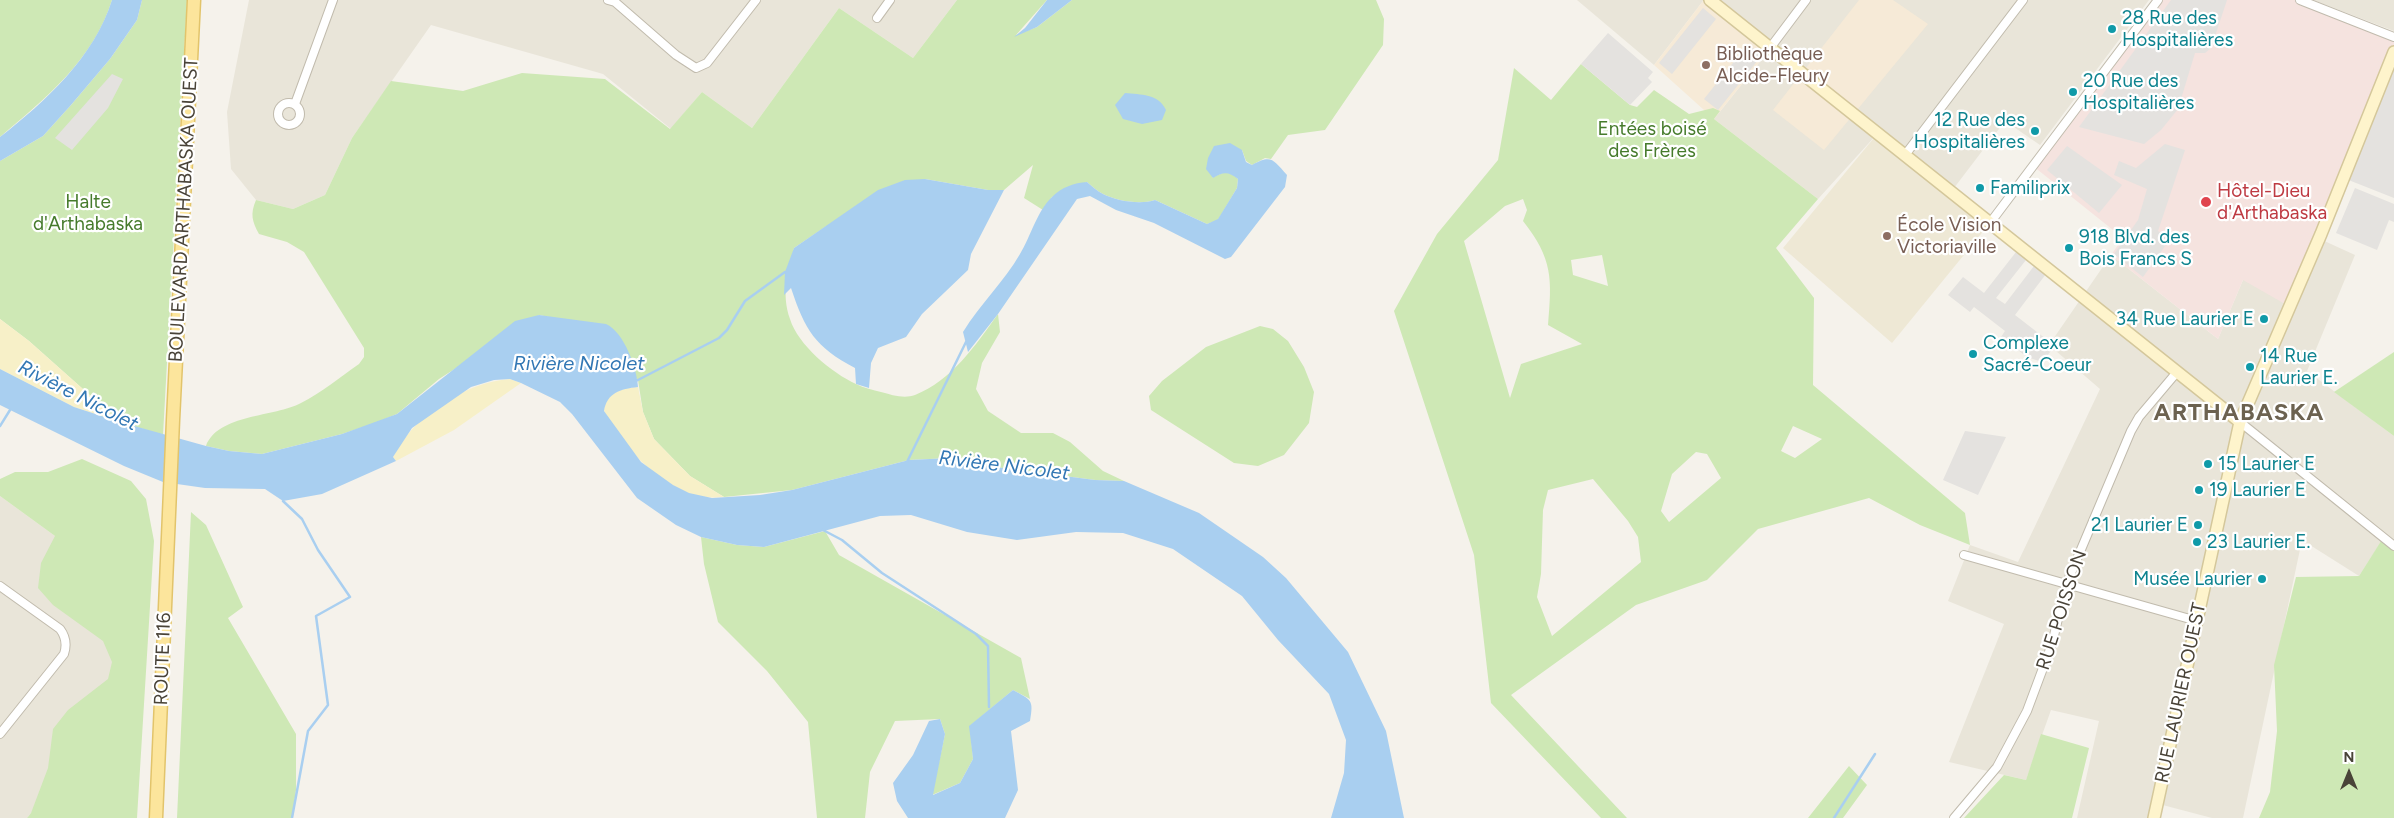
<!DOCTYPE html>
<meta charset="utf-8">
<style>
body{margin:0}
#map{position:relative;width:2394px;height:818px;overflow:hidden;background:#f5f2eb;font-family:Figtree,sans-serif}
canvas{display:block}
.north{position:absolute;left:2324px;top:748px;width:50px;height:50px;-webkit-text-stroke:4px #fff;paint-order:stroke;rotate:0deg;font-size:14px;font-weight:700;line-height:20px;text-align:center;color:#494338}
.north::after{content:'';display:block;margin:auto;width:18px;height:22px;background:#494338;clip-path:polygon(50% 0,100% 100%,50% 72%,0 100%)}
</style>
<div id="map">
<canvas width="2394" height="818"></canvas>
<div class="north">N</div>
</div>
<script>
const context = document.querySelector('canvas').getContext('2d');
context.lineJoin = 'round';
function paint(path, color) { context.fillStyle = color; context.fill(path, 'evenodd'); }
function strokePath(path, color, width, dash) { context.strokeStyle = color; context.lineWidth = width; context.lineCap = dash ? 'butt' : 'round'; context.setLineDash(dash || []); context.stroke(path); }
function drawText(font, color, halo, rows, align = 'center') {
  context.font = font + ' Figtree,sans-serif'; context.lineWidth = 4.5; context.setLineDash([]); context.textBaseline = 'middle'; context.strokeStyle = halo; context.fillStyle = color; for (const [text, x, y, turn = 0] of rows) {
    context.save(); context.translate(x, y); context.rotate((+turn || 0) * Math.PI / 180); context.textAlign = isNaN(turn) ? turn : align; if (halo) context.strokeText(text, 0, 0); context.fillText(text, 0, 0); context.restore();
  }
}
paint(new Path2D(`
 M249 0H957L913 58 839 8 752 128 702 92 671 129 603 74 431 25 352 138 325 195 293 209 256 200 231 169 227 112Z
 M1577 0H2149L2040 145 2005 121 1954 188 1878 133 1818 199 1714 119 1766 54 1703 1 1654 65Z
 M2313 0H2394V31Z
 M2320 239 2355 255 2307 371 2394 436V547L2383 539 2359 576 2302 540 2243 818H2212L2155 803 2151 818H2077L2099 721 2051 710 2026 780 1949 762 2004 624 1948 601 1970 545 2018 562 2100 389 2049 345 2111 255 2218 339 2243 280Z
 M0 496 55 536 145 671 27 818H0Z`), '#e9e5d9');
paint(new Path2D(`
 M1859 0H1893L1928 24 1824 150 1773 110Z
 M1703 1 1766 54 1714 119 1654 65Z`), '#f6ead7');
paint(new Path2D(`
 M1878 133 1990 223 1892 343 1783 248Z`), '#eee8d5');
paint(new Path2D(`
 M2158 0H2300L2394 37V52L2292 308 2243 280 2218 339 2111 255 2123 238 2033 166Z`), '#f5e3df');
paint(new Path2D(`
 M0 0H112C94 59 45 99 0 137Z
 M142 0H187L163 435 120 422 29 341 0 319V161L43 136 71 105 110 59 137 20Z
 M957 0H1047L1016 35 1037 27 1072 0H1376L1384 19 1383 45 1325 130 1288 135 1271 159 1265 158 1252 165 1246 161 1242 150 1212 178C1223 172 1228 170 1238 179L1237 188 1218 220 1207 224 1155 200C1140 205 1117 201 1103 194 1097 191 1092 186 1087 182L1052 197 1043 210 1024 198 1033 165 1004 190H988L925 179 825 227 794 248C788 274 781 293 790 319 798 345 832 373 856 384 864 388 873 390 881 392 892 395 904 399 915 395 951 381 976 345 998 314L1000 332 982 363 976 389 988 411 1021 433H1053L1070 442 1103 471 1124 481 1095 480 980 465 950 458 909 460 792 490 724 497 690 476 654 439 643 412 638 380 564 320 539 315 439 379 397 414 375 423 342 434 262 454 229 451 206 446C218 414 275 417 301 403 321 393 340 377 359 364L364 357V348L304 252 287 242 259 234C252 221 250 214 256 200L293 209 325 195 352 138 391 81 463 91 522 73 605 79 670 129 702 92 752 128 839 8 913 58Z
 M1581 64 1630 105 1637 107 1654 90 1689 114 1713 108 1720 111 1714 119 1818 199 1776 248 1814 298 1813 385 1965 513 1970 545 1920 525 1869 498 1758 529 1707 580 1636 605 1511 695 1627 818H1601L1491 703 1474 555 1394 311 1437 234 1498 160 1514 68 1551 100ZM1523 199 1527 210 1523 221C1553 259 1552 279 1548 325L1582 344 1521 364 1510 398 1464 241 1505 206ZM1602 255 1608 286 1573 275 1571 260ZM1793 426 1822 439 1795 458 1781 451ZM1696 452 1707 454 1721 478 1669 522 1661 511 1672 474ZM1593 479 1628 521 1638 537 1641 562 1552 636 1537 597 1541 574 1543 510 1548 490Z
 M1260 326 1273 329 1288 341 1304 367 1314 392 1309 423 1284 455 1258 466 1234 463 1151 410 1149 396 1162 381 1206 347Z
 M2394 352V436L2334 392Z
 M82 459 131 481 146 499 154 541 137 818H27L31 813 48 768 53 729 68 710 108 679 112 662 103 641 53 605 38 588 41 563 55 536 0 496V479L15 472H48Z
 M191 512 206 525 243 607 228 618 296 734V790L292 818H177Z
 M825 531 839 555 1021 658 1030 699 1013 690 970 726 973 759 960 783 932 795 945 734 940 719 895 721 870 772 865 818H817L808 722 767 671 718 622 704 564 701 537 737 545 764 547Z
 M2383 538 2394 547V818H2259L2270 792 2277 731 2274 665 2296 577 2359 576Z
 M2041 734 2089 748 2072 818H1964L2004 775 2026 780Z
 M1849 766 1867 785 1843 818H1808Z`), '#cee8b5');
paint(new Path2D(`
 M0 319 29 341 120 422 74 407 0 369Z
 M510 379 521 383 454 430 396 461 393 457C414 415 463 383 510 379Z
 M638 387 643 412 654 439 690 476 724 497C712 498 701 497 690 494 674 488 654 474 642 462 634 455 605 419 604 410 604 392 624 388 638 387Z`), '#f7f0c8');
paint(new Path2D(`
 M2171 0H2227L2211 48 2205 53H2195L2178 109 2161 130 2144 144 2079 127Z
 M1703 8 1716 19 1672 74 1659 63Z
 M1608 33 1653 72 1648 78 1652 82 1630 105 1581 64Z
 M1748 44 1762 55 1718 110 1704 99Z
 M2394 63V198L2346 179Z
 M112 74 123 79 108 108 72 150 55 138Z
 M2165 144 2185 150 2158 231 2170 239 2143 277 2114 254 2138 220 2147 189 2114 175 2119 161 2136 168Z
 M2067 146 2122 185 2099 213 2047 170Z
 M2355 188 2394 204V222L2389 220 2377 250 2336 233Z
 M2016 252 2026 260 1996 298 2005 304 2034 266 2046 274 2015 315 2055 346 2042 362 2027 357 2001 337 2005 331 1974 307 1970 312 1948 295 1963 277 1984 293Z
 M1965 431 2006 437 1978 495 1943 480Z`), '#e4e2df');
paint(new Path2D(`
 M112 0H142L137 20 110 59 71 105 43 136 0 161V137C46 101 94 57 112 0Z
 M1047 0H1072L1037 27 1014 37 1025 28Z
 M1125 93C1141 95 1158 93 1166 110L1162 120 1142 124 1123 119 1115 105Z
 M1230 143 1242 150 1246 162 1252 165C1272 154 1273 160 1287 175L1285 187 1231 257 1225 259 1154 223 1116 210 1090 196 1077 199 998 314 968 352 963 332C980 304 1004 282 1020 254 1031 236 1037 211 1052 197 1062 187 1074 183 1087 182 1092 186 1097 191 1103 194 1117 201 1140 205 1155 200L1207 224 1218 219 1237 188 1238 179C1228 171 1223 172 1213 178L1206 169 1208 158 1214 146Z
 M925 179 988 190H1004L971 254 968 270 922 314 906 337 878 348 871 363 869 388 856 384 855 368C815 347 805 330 791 288L784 295 785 272 794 248 878 190 905 180Z
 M539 315 606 324C624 332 637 368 638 387 620 389 607 393 604 411L641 462 673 485 689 493 712 498 760 495 792 490 909 460 950 458 980 465 1095 480 1124 481 1199 513 1263 557 1286 578 1348 652 1386 731 1404 818H1331L1344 773 1346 740 1329 694 1278 640 1242 596 1173 549 1123 533 1076 532 1017 540 967 532 911 515 880 516 764 547 737 545 701 537 676 525 637 498 572 414 560 402 521 383 510 379 494 380 471 387 412 428 393 457 396 461 322 494 283 501 265 489 205 488 163 482 124 466 0 405V369L74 407 120 422 206 446 229 451 262 454 342 434 397 414 515 321Z
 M1013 690C1031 700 1034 699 1030 721L1011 731 1018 790 1005 818H908L897 801 893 783 913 755 929 721 940 719 945 734 933 795 960 783 973 759 969 726Z`), '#a9cff0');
strokePath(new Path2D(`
 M636 381 719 338 727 330 745 301 785 272
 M0 426 10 410
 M907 462 966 342
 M283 501 302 519 318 550 350 597 316 616 328 705 308 731 292 818
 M823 530 842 540 882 573 976 634 988 646 989 707
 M1834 818 1875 754`), '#a9cff0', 2.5);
const street = new Path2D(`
 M608 0 615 2 676 55 696 68 707 63 756 0
 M2300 0 2394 37
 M877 18 890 0
 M1770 48 1806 0
 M278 114a11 11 0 1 1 22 0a11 11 0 1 1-22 0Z
 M295 104 333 0
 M1905 155 2023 0
 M1990 223 2158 0
 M2240 422 2394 546
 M1964 555 2197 621
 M0 586 60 629C66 637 67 645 64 654L0 734
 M1954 818 1997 767 2027 711 2052 644 2066 585 2131 431 2139 417 2177 372`);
const secondary = new Path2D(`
 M1710 0 2240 422
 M2154 818 2240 422 2321 234 2394 52`);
const primary = new Path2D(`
 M156 818 173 420 194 0`);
strokePath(street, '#c1bbad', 10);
strokePath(secondary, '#d4c79b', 14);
strokePath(primary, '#e2c46b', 15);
strokePath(street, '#fff', 8);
strokePath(secondary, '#fef4cc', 11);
strokePath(primary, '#fce59c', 12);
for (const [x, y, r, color] of [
 [2112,29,5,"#0f9aa8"],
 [1706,65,5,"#8d6e63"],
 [2073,92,5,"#0f9aa8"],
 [2035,131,5,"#0f9aa8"],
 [1980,188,5,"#0f9aa8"],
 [2206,202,6,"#e0444e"],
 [1887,236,5,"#8d6e63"],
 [2069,248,5,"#0f9aa8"],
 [2264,319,5,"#0f9aa8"],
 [1973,354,5,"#0f9aa8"],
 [2250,367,5,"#0f9aa8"],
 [2208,464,5,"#0f9aa8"],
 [2199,490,5,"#0f9aa8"],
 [2198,525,5,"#0f9aa8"],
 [2197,542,5,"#0f9aa8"],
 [2262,579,5,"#0f9aa8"]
]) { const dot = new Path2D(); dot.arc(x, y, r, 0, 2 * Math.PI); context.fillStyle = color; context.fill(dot); strokePath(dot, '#fff', 2); }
drawText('19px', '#0d838f', '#fff', [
 ["28 Rue des",2122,18],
 ["Hospitalières",2122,40],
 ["20 Rue des",2083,81],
 ["Hospitalières",2083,103],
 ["12 Rue des",2025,120,"right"],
 ["Hospitalières",2025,142,"right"],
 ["Familiprix",1990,188],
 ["918 Blvd. des",2079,237],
 ["Bois Francs S",2079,259],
 ["34 Rue Laurier E",2254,319,"right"],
 ["Complexe",1983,343],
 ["Sacré-Coeur",1983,365],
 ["14 Rue",2260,356],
 ["Laurier E.",2260,378],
 ["15 Laurier E",2218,464],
 ["19 Laurier E",2209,490],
 ["21 Laurier E",2188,525,"right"],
 ["23 Laurier E.",2207,542],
 ["Musée Laurier",2252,579,"right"]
], 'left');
drawText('19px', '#785e54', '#fff', [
 ["Bibliothèque",1716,54],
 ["Alcide-Fleury",1716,76],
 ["École Vision",1897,225],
 ["Victoriaville",1897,247]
], 'left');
drawText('19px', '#467b2c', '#fff', [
 ["Entées boisé",1652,129],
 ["des Frères",1652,151],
 ["Halte",88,202],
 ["d'Arthabaska",88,224]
]);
drawText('19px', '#be3a42', '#fff', [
 ["Hôtel-Dieu",2217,191],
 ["d'Arthabaska",2217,213]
], 'left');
drawText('19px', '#494338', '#fff', [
 ["BOULEVARD ARTHABASKA OUEST",184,210,-87],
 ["RUE POISSON",2062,610,-72],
 ["ROUTE 116",163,659,-88],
 ["RUE LAURIER OUEST",2181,693,-78]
]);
drawText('italic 20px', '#3277b4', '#fff', [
 ["Rivière Nicolet",579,364],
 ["Rivière Nicolet",78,396,27],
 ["Rivière Nicolet",1004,466,7]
]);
context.letterSpacing = '1px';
drawText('bold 24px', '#6c6250', '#fff', [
 ["ARTHABASKA",2239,413]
]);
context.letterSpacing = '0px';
</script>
